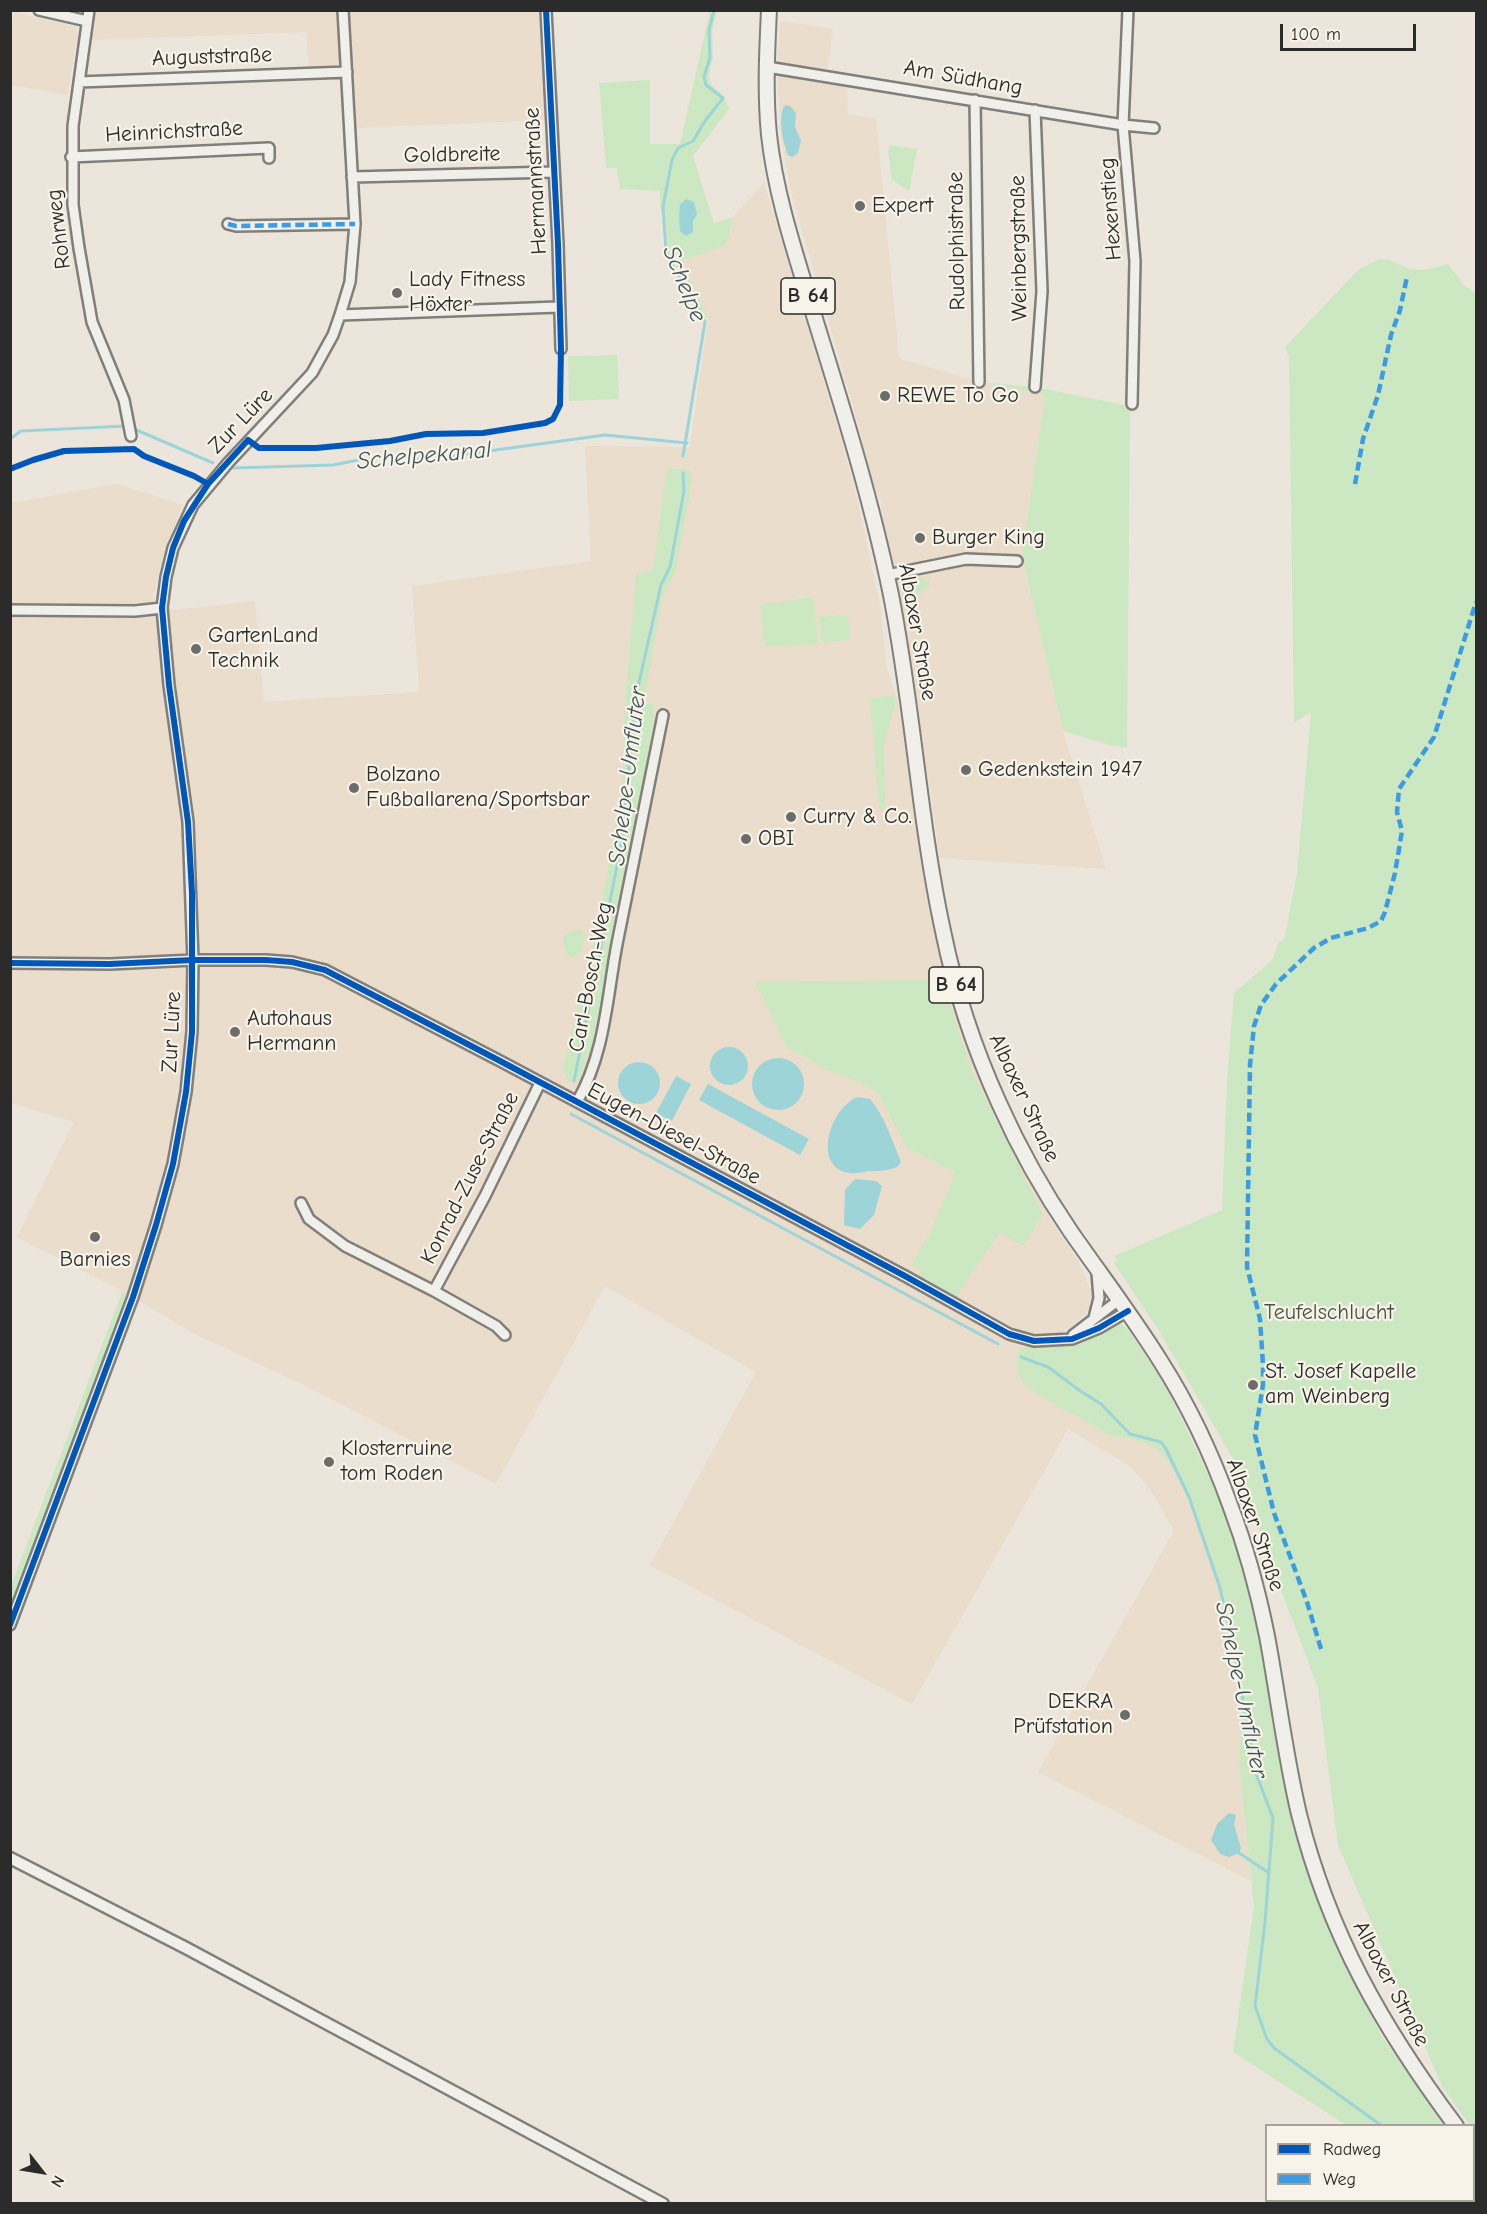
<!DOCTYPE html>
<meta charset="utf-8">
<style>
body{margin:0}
#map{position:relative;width:1487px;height:2214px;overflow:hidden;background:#ebe5db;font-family:"Comic Neue",sans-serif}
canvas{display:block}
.frame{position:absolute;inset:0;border:12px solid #2b2b2b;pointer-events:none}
.legend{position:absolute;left:1265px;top:2124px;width:210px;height:78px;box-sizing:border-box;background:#f7f3e8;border:2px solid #a5a39c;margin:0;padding:8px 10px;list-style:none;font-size:18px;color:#2b2b2b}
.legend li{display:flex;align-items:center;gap:12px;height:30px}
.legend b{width:30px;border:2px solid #a5a39c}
.north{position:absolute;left:12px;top:2142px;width:60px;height:60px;-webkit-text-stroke:4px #f7f3e8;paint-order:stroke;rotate:121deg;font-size:16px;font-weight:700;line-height:24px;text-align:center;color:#2b2b2b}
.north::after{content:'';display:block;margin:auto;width:21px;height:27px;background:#2b2b2b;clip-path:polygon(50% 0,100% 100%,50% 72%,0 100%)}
.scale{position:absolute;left:1280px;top:24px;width:136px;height:27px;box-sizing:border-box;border:3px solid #2b2b2b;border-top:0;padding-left:8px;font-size:18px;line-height:21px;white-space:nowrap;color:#2b2b2b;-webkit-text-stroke:4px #f7f3e8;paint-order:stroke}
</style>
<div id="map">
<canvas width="1487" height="2214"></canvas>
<div class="frame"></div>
<ul class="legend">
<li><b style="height:8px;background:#0057b8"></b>Radweg</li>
<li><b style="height:8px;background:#3d9ce1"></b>Weg</li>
</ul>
<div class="north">N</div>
<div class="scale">100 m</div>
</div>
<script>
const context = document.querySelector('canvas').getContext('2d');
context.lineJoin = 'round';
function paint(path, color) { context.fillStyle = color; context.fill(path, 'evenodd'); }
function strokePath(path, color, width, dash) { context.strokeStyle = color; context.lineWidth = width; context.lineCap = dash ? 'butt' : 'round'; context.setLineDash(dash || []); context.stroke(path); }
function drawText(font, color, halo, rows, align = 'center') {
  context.font = font + ' "Comic Neue",sans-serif'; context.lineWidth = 4.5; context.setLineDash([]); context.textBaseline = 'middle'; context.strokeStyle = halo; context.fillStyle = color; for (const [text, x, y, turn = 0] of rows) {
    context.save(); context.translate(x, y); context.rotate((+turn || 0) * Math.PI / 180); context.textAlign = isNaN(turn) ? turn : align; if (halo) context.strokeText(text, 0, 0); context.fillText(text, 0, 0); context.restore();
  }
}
paint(new Path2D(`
 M93 11H338L341 68 309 69 306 32 89 40Z
 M348 11H541L547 120 355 128Z
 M15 12 76 27 78 35 67 95 11 85V28Z
 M780 21 833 29 827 73 847 77 848 114 876 119 899 358 979 382 1045 395 1022 555 1063 731 1106 869 940 858 902 611 884 523 881 501 870 475 860 430 791 192 781 136 777 66Z
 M764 183 840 435 861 516 881 611 886 666 902 714 916 826 933 923 947 986 974 1069 1010 1145 1050 1219 1080 1264 1092 1295 1089 1309 1079 1321 1064 1331 1018 1353 1112 1436 1130 1438 1150 1445 1162 1453 1177 1475 1204 1541 1219 1591 1234 1657 1241 1718 1239 1766 1251 1881 1038 1772 1174 1531 1150 1489 1130 1466 1068 1429 912 1704 650 1565 756 1372 605 1286 496 1484 306 1386 193 1333 128 1294 17 1237 74 1122 11 1103V503L117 484 183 505 165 549 153 598 174 610 255 601 264 702 419 692 412 586 591 561 585 446 690 447 708 317 681 260 727 244 733 217Z`), '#eaddcb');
paint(new Path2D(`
 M710 11H717L712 31 713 58 709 74 710 83 725 98 729 109 693 156 714 223 733 217 727 244 681 261 708 317 704 318 694 298 675 269 668 251 665 210 660 208V191L620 189 617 168H606L599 83 650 80V144H680ZM682 201 694 202C698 212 693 222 693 232L681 231 679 217Z
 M890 145 917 149 909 191 892 180 888 150Z
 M1380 259C1391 259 1397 264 1408 268 1421 272 1435 268 1448 264L1464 285 1476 294V2134L1474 2126 1470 2125 1442 2086 1338 1845 1318 1688 1266 1550 1239 1469 1158 1329 1114 1263 1118 1261 1114 1256 1222 1210 1227 1082 1234 993 1272 960 1279 942 1284 940 1297 874 1311 712 1294 723 1289 356 1285 347 1359 269Z
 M617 355 619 399 569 401 568 356Z
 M979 382 1035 387 1130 406 1127 748 1110 745 1063 731 1022 555 1045 395Z
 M667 468 690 470 692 480 675 574 665 589 660 609 644 704H653L654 719 640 802 590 1055 586 1057 585 1066 579 1081 568 1082 563 1068 596 934 623 783 625 707 636 574 653 570Z
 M921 577 929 581V586L913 599 909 608 901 598C903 586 910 580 921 577Z
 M813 597 818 644 768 647 764 643 760 605Z
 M840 615 841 617 848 616 850 640 822 643 819 617Z
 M895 695V705L884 744 885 816 879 804 870 698Z
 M582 930 585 935 581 952 571 958 565 950 563 937 570 932Z
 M942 980 971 1069 1043 1215 1023 1246 1000 1232 956 1296 918 1276 921 1270 911 1265 929 1235 956 1173 907 1148 878 1093 862 1083 825 1069 786 1046 755 981Z
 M122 1292 128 1294 11 1605V1586Z
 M1116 1324H1121L1128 1329 1166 1387 1227 1514 1260 1636 1285 1791 1297 1842 1335 1944 1382 2037 1445 2125H1346L1233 2052 1254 1907 1239 1766 1241 1718 1234 1657 1219 1591 1204 1541 1177 1475 1162 1453 1150 1445 1130 1438 1112 1436 1038 1395 1021 1380 1016 1367 1018 1353 1021 1348C1036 1343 1054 1348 1069 1346 1086 1344 1102 1332 1116 1324Z
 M1474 2164 1476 2168V2203H1440L1437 2201 1474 2200Z`), '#cce8c2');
paint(new Path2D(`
 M785 105 790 106 796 113 795 127 801 141 798 153 792 157 788 155C783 143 777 116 785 105Z
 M686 199 694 202 697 214 693 222V232L686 236 680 231 679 217 680 204Z
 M710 1066a19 19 0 1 1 38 0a19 19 0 1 1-38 0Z
 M752 1084a26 26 0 1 1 52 0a26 26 0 1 1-52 0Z
 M618 1083a21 21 0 1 1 42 0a21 21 0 1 1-42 0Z
 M676 1076 691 1084 672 1121 656 1113Z
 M708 1084 809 1139 800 1155 699 1100Z
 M858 1097 870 1099C885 1117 892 1140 901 1162L897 1167C888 1171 878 1171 869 1171 863 1172 856 1174 850 1173 811 1168 830 1107 858 1097Z
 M855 1179 876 1181 882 1186 874 1215 860 1229 844 1225 845 1190Z
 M1229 1813 1236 1815 1234 1824 1241 1848 1239 1853 1229 1857 1220 1854 1211 1840 1217 1824Z`), '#9dd4d8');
strokePath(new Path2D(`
 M132 428 213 463
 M10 439 21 431 126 426
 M683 456 705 322 690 293 674 269 666 250 663 207 672 160 678 148 693 141 705 121 723 98 706 85 704 77 710 57 709 30 714 10
 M233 468 333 465 384 455 420 459 452 456 605 435 687 443
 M574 1081 621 846 636 696 661 585 670 567 684 491 683 473
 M571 1114 998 1344
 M1021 1357 1048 1367 1079 1390 1101 1404 1130 1434 1161 1442 1166 1449 1189 1497 1219 1585 1233 1641 1255 1771 1273 1818 1265 1922 1255 2006 1267 2039 1274 2048 1382 2126
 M1239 1853 1269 1873
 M1474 2199 1476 2202`), '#9dd4d8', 3);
const minor = new Path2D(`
 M39 10 87 21
 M89 10 73 126V205L79 248 92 322 124 400 131 436
 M546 10 558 244 561 349
 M1128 10 1123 125 1135 261 1132 404
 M767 67 1123 125 1154 128
 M79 82 347 72
 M975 100 979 382
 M71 157 269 148V158
 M352 177 554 172
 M228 224 236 226 355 224
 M340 315 558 307
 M1035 387 1042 291 1035 110
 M887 575 966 559 1017 561
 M10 610 135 611 162 608
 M10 963 110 964 193 960H266L292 962 325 970 502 1062 905 1276 1009 1334 1034 1341 1072 1339 1099 1328 1128 1311
 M577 1102C605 1054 607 997 617 944 632 867 648 791 663 715
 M301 1203 309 1219 345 1246 434 1291
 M1094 1318 1099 1298 1097 1273
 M505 1335 496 1326 434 1291 485 1196 540 1083
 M1073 1335 1120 1299
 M10 1625 133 1297 156 1225 173 1164 186 1092 192 1032 193 960 188 822 169 685 162 608 166 577 173 548 193 505 228 463 312 373 333 335 340 315 350 282 355 224 343 10`);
const tertiary = new Path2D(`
 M10 1858 186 1948 663 2204`);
const primary = new Path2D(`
 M769 10C767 52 765 93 769 135 776 199 798 261 816 322 844 412 872 502 891 595 913 706 919 820 943 931 955 990 974 1048 999 1103 1019 1148 1043 1191 1071 1232 1101 1275 1133 1317 1161 1362 1189 1406 1212 1455 1230 1505 1246 1547 1258 1591 1267 1636 1278 1695 1285 1755 1299 1814 1329 1934 1382 2027 1456 2126
 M1474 2148 1476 2152`);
strokePath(minor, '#817f7a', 14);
strokePath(tertiary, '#817f7a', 15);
strokePath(primary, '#817f7a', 18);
strokePath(minor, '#f1efea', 9);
strokePath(tertiary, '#f1efea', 10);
strokePath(primary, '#f1efea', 14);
strokePath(new Path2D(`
 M228 224 236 226 355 224
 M1355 484 1363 439 1378 395 1391 335 1400 310 1407 277
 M1321 1649 1307 1602 1274 1513 1255 1435 1263 1385V1365L1260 1319 1247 1267 1250 1065 1254 1026 1261 1005 1276 984 1314 948 1331 938 1368 928 1381 921 1385 912 1395 873 1402 831 1397 812 1399 789 1434 737 1476 602`), '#3d9ce1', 4.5, [9, 4.5]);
strokePath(new Path2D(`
 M10 469 33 460 64 451 134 449 144 456 194 476 208 484
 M10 963 110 964 193 960H266L292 962 325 970 502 1062 905 1276 1009 1334 1034 1341 1072 1339 1099 1328 1128 1311
 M10 1625 133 1297 156 1225 173 1164 186 1092 192 1032V893L188 822 169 685 162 608 166 577 173 548 184 521 208 484 248 440 259 448H316L390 441 426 434 483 433 545 423 553 419 560 405 561 349 558 244 546 10`), '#0057b8', 6);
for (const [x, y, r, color] of [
 [860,206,6,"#6e6c69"],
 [397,293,6,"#6e6c69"],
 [885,396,6,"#6e6c69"],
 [920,538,6,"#6e6c69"],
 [196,649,6,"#6e6c69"],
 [966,770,6,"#6e6c69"],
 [354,788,6,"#6e6c69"],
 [791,817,6,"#6e6c69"],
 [746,839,6,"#6e6c69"],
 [235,1032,6,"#6e6c69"],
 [95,1237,6,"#6e6c69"],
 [1253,1385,6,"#6e6c69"],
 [329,1462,6,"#6e6c69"],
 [1125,1715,6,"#6e6c69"]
]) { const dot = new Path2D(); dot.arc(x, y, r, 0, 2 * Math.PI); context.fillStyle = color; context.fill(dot); strokePath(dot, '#f7f3e8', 2); }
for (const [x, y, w] of [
 [808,296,54],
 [956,985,54]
]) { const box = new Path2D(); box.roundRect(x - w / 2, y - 18, w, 36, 4.5); context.fillStyle = '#f7f3e8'; context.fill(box); strokePath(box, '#2b2b2b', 1.5); }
drawText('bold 21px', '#2b2b2b', null, [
 ["B 64",808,296],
 ["B 64",956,985]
]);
drawText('22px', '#2b2b2b', '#f7f3e8', [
 ["Auguststraße",212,57,-2],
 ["Am Südhang",963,78,10],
 ["Heinrichstraße",174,132,-3],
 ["Goldbreite",452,155,-1],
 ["Hermannstraße",536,181,-93],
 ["Hexenstieg",1111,209,-94],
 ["Rohrweg",59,229,-97],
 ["Rudolphistraße",957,241,-91],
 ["Weinbergstraße",1019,248,-91],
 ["Zur Lüre",241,421,-46],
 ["Albaxer Straße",917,632,80],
 ["Carl-Bosch-Weg",591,977,-79],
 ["Zur Lüre",172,1032,-87],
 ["Albaxer Straße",1024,1098,65],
 ["Eugen-Diesel-Straße",674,1134,28],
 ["Konrad-Zuse-Straße",470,1178,-63],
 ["Albaxer Straße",1255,1525,71],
 ["Albaxer Straße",1391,1984,62]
]);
drawText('22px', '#2b2b2b', '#f7f3e8', [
 ["Expert",872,206],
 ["Lady Fitness",409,280],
 ["Höxter",409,305],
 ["REWE To Go",897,396],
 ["Burger King",932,538],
 ["GartenLand",208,636],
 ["Technik",208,661],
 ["Gedenkstein 1947",978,770],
 ["Bolzano",366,775],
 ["Fußballarena/Sportsbar",366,800],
 ["Curry & Co.",803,817],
 ["OBI",758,839],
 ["Autohaus",247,1019],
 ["Hermann",247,1044],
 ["Barnies",95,1260,"center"],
 ["St. Josef Kapelle",1265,1372],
 ["am Weinberg",1265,1397],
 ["Klosterruine",341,1449],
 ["tom Roden",341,1474],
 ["DEKRA",1113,1702,"right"],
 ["Prüfstation",1113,1727,"right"]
], 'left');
drawText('22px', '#465145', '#f7f3e8', [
 ["Teufelschlucht",1329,1313]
]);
drawText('italic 24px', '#3f5456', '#f7f3e8', [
 ["Schelpe",684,284,68],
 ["Schelpekanal",424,456,-5],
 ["Schelpe-Umfluter",628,776,-83],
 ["Schelpe-Umfluter",1241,1690,78]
]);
</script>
